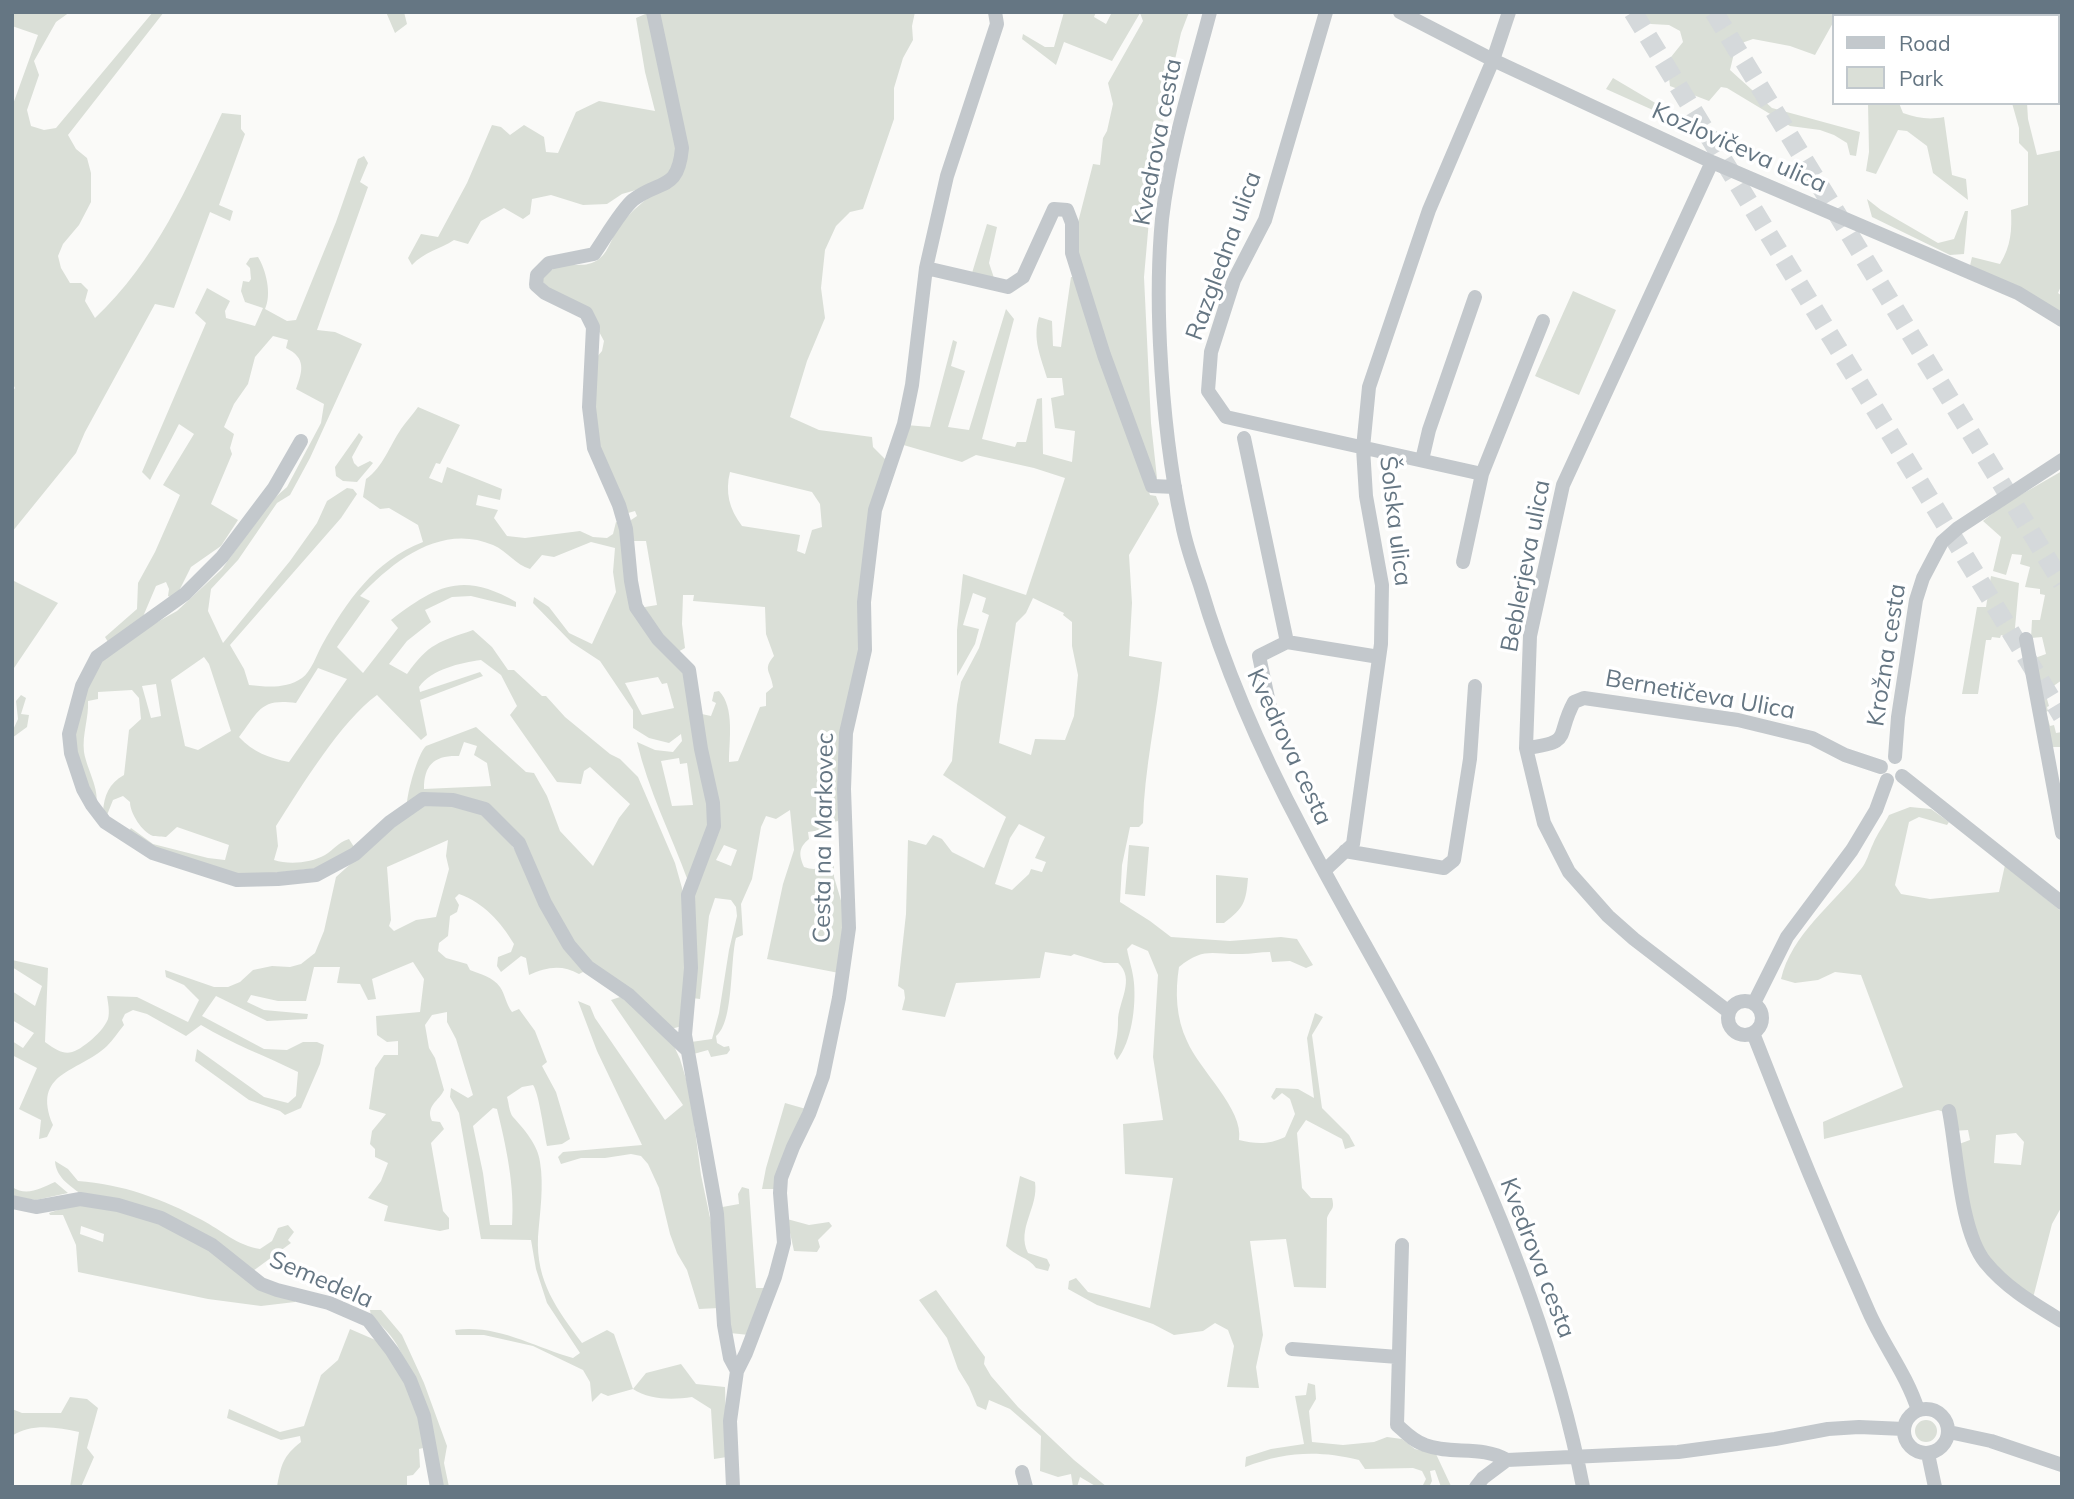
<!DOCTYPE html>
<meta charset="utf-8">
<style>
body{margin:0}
#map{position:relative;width:2074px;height:1499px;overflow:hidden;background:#fafaf8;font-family:Mulish,sans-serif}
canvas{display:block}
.frame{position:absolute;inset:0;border:14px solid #657683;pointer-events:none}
.legend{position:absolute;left:1832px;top:14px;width:228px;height:91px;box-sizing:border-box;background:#fff;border:2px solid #c1c8cd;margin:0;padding:9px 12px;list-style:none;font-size:21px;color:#657683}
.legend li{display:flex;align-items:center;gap:14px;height:35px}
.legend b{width:35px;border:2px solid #c1c8cd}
</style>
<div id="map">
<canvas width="2074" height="1499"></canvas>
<div class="frame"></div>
<ul class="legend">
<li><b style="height:9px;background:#c3c8cc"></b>Road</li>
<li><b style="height:19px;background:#dadfd7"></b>Park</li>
</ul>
</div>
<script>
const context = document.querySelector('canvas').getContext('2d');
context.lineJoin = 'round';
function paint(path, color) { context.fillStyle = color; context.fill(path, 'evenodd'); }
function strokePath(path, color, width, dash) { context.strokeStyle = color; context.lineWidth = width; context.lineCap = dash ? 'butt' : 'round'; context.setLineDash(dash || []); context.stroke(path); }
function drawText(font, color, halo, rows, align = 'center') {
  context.font = font + ' Mulish,sans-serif'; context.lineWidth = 7; context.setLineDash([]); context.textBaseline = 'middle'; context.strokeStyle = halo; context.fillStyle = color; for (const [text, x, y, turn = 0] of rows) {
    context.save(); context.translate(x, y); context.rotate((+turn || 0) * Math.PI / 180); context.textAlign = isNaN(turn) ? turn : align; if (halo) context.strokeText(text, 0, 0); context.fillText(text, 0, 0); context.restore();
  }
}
paint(new Path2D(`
 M12 12H70L56 22 34 61 39 75 27 110 31 126 44 130 56 128 153 12H164L68 135 76 149 87 158 91 173V202L79 225 63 244 58 256 61 268 70 283H81L88 290 85 301 95 318C155 262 188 186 222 113L241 115V129L245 134 219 205 233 211 230 221 210 212 174 308 155 304 85 432 76 453 12 532V392L15 388 12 382V107L38 35 12 26Z
 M386 12H404L407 24 395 33Z
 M650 12 677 146 676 163 666 178 643 188 622 194 607 204 583 205 551 195 532 199 530 214 523 219 504 208 481 221 468 244 454 240C440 249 424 252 412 265L408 258 421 234 438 237 467 183 492 125 501 127 510 135 524 125 544 137 546 152 558 153 576 112 599 101 655 111 645 72 636 18Z
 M656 12H915L912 26 913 40 903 58 894 88V119L863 209 850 212 836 226 825 250 821 288 825 318 807 361 790 417 819 430 872 437 873 447 887 461 860 643 840 753 838 821 828 823V829L808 832 809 839C798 848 799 855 804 867 818 872 822 866 834 861V877L845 914 839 973 767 959 783 884 794 850 790 810 776 819 766 816 761 827 752 879 741 904 743 935 736 938C730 960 734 1023 716 1036L717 1043 724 1047 729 1046 730 1050 727 1054 711 1057 708 1050 690 1055 691 1042 712 1039 719 1013 729 950 737 916 736 907 731 900 715 898 709 916 700 999 692 998V893L718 828 697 713 711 716 716 703 712 701 714 692 719 691C735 707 729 741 729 762L738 761 760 707 766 706V693L773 687C771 671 762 670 774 656L766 634 765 607 693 601 694 595H683L682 624 685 648 676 653 639 608 657 605 646 541H631V520L637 516 635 511 628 513 615 486 595 432 596 358 602 351 604 341 597 328 562 301 541 280C562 253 582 274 600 258 609 251 613 234 620 225 637 204 661 188 682 171ZM730 472 812 492 820 504 822 527 812 530 805 554 797 551 800 535 742 526C729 509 725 492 730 472ZM724 845 737 850 731 866 716 860Z
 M1064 12H1096L1094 17 1106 24 1112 12H1189L1181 33 1174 64 1153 175 1144 277 1151 423 1157 478 1153 477 1123 399 1074 238 1093 164 1100 165 1103 138 1107 131 1113 104 1108 83 1143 21 1140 13 1112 61 1064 42 1056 65 1022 39 1023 34 1045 47H1054Z
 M1633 12H1840L1834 16V21L1815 55 1790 46 1753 39 1736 45 1730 70 1772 108 1860 132 1856 156 1850 155 1847 143 1834 135 1820 130 1790 126 1727 88 1721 87 1709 101 1670 86 1667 62 1683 42 1680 31 1669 25 1651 24Z
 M1957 12H2062V87L2058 88V16H1947Z
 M1613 78 1657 104 1655 111 1606 89Z
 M1868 103H1899L1903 113C1917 118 1929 120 1944 117L1952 175 1966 179 1968 200 1933 173 1927 146 1907 131 1898 130 1876 174 1866 171 1869 152Z
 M2012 103H2027L2028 119 2037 155 2062 150V284L2058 293 2062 296V314L1969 270 1972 257 2000 264C2011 246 2012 230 2011 210L2028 205V152L2019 143V128Z
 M364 156 368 163 360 182 368 187 317 330 335 332 362 344 310 458 290 495 277 503 238 560 211 589 208 611 223 643 290 561 317 523 327 501 347 488 353 489 357 494 341 518 230 645 244 669 249 685C267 687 286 689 302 678 311 672 317 654 322 645 347 601 374 561 423 542L418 525 389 508 380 509 363 497 366 479C383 467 389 447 401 429 406 422 413 414 418 407L460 425 440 464 436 463 429 478 442 483 447 467 502 489 500 500 478 495 476 505 498 510 494 518 507 536 525 538 580 531 593 537 607 538 613 534 616 522 621 523 627 579 684 672 711 818 688 881C671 834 648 790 637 742L655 750 673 752 682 741 681 734 669 743 649 738 633 728V710L600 661 571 642 533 603 534 597 549 607 569 633 592 644 616 592 613 572 615 548 591 542 554 557 542 555 530 569C516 565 507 551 493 545 442 523 394 560 360 596L370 601 337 647 363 673 398 628 391 620C436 586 462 571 516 602V607L471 596 452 597 425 610 431 622 407 641 389 664 407 674C429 643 439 642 473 630L492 647 508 670H514L542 696H546L565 717 610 754 620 759 638 777 675 863 682 888 686 942 682 1026 671 1029 590 961 573 944 487 805 407 804C407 793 418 753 426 746L476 727 526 772 534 773 547 796 560 831 593 866 619 818 630 804 590 767 584 771 581 784 557 782 510 715 517 706 501 675 481 660C460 663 432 669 419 687L420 692 480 672 483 676 420 700 427 735 421 740 377 695C341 721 301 787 276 826L278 846 274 860C289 865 311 863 325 855 335 849 337 843 349 839L354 847 318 868 240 877 175 858 127 834 131 828 153 844 208 858 225 860 229 845 177 827 166 837C165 837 154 836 153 836 142 832 130 813 130 802L123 796 113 800 107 815 103 812C104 796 109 783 124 775L129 730 141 719 139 698 132 690 98 692V699L88 701C89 718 82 734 84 752 87 770 100 789 96 806L74 746V722L91 672 118 644 177 611 222 569 270 502 287 487 321 423 324 404 296 389C303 370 306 358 286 348L288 340 273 336 255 357 248 384 234 404 224 427 234 434 230 448 232 454 211 504 238 520 221 546 191 567 178 593 172 598 168 596 169 589 166 582 156 586 142 619 108 642 105 637 137 609 138 583 155 552 180 495 163 485 194 434 179 424 150 480 142 472 206 323 195 313 207 288 230 301 225 311 226 318 255 326 263 308 245 302 241 291 243 281 249 282 251 279 250 268 246 264 250 258 258 257C266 270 272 294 265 309L287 321 296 320 336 222 358 159ZM204 657 209 664 231 731 198 750 185 746 171 680ZM318 668 347 679 289 762C269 758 253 752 239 737 259 711 260 698 296 703ZM658 677 662 684 667 683 674 708 642 715 625 683ZM156 684 161 716 151 718 142 686ZM464 742 477 746 474 755 487 763 491 786 424 789C424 764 435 755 459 756ZM679 758 680 764 687 763 693 805 672 806 661 761Z
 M1867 199 1881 210 1938 243 1954 239 1965 211H1968L1964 254 1950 255 1872 217Z
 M987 224 997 227 989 263 994 278 972 273Z
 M1071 277H1075L1122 419 1150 495 1156 496 1159 504 1129 555 1132 603 1129 656 1162 662C1157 716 1144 769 1143 823L1139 827H1130L1122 865 1120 902 1150 921 1171 937 1230 941 1281 937 1297 939 1313 965 1306 968 1290 961 1272 962 1270 952C1260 952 1251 954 1242 954 1214 955 1204 946 1179 967 1175 992 1176 1018 1187 1041 1199 1070 1244 1109 1239 1140 1256 1144 1268 1145 1285 1137L1295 1114 1290 1099 1282 1093 1274 1100 1271 1097 1276 1088 1298 1089 1314 1098 1307 1038 1315 1013 1323 1017 1312 1035 1322 1108 1349 1135 1355 1146 1345 1149 1342 1139 1306 1120 1297 1133 1302 1188 1311 1198H1332C1335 1210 1331 1208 1327 1218L1326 1288 1294 1287 1286 1239 1250 1241 1263 1335 1256 1367 1259 1388 1227 1387 1234 1346 1228 1330 1215 1323 1203 1331 1174 1335 1153 1324 1097 1305 1068 1289 1069 1281 1076 1278 1088 1292 1150 1308 1173 1178 1125 1174 1123 1124 1163 1120 1153 1057 1158 975 1148 951 1132 944 1127 949C1129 960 1133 971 1134 983 1136 1006 1132 1041 1117 1060L1114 1054C1116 1041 1118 1034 1118 1021 1118 1002 1136 979 1118 963H1104L1074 954 1071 956 1045 952 1040 978 956 983 945 1017 902 1010 905 998 904 990 898 986 906 914 908 840 926 845 933 835 942 839 952 852 984 868 1006 817 943 775 952 761 957 705 961 682 979 648 989 615 982 612 986 598 973 593 963 625 979 629 975 644 957 676V630L963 574 1026 595 1065 478 1034 468 976 455 962 462 900 444 906 425 930 427 953 340 957 342 951 366 965 371 948 427 969 430 1006 309 1014 319 982 439 1015 447 1017 442H1026L1037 399 1042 398 1043 454 1072 462 1075 431 1055 428 1051 398 1064 395 1062 378H1047C1041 357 1032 339 1039 317L1052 321 1053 346 1061 347ZM1033 598 1064 613 1063 615 1072 622V646L1078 675 1074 716 1065 740 1035 739 1031 755 999 743 1016 623 1026 613ZM1019 824 1045 837 1035 858 1046 862 1042 872 1031 869 1029 874 1012 890 995 884 1010 838Z
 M1573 291 1616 310 1579 395 1535 376Z
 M359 433 363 437 352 457 354 463 358 467 370 461 373 463 357 482 343 481 336 476 335 467Z
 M2062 471V680L2045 692 2049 706 2047 707 2048 711 2046 712 2050 726 2054 725 2056 733 2062 732V747H2050L2035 658 2046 654 2042 637 2031 638 2032 620H2040L2045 595 2040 594V589L2025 587 2030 567 2020 564 2022 555 2012 554 2006 575 1993 571 2001 537 1983 521 2003 505Z
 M1991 576 2019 583 2014 639 2001 635 2000 638 1992 637 1991 640H1986L1978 694H1962L1977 607H1986Z
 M12 580 58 603 12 671Z
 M21 695 26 698 21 714 29 715 27 727 12 738V732L18 719 16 701Z
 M444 802 479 811 507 833 585 971 579 974C562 964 546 967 529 975L526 958 521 956 501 972 497 966 498 957 511 952 514 944C501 922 484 903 459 894L455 898 459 905 457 912 450 916 448 936 439 943 438 951 446 958 467 964 470 970C480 974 493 977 500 987 505 994 506 1004 512 1012L519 1009 535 1031 547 1062 542 1066 556 1092 570 1139 562 1144 547 1146C544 1133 539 1093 533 1085L522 1087 507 1097C509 1103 509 1112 513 1117 524 1129 538 1145 540 1162 544 1186 540 1212 538 1237 536 1282 557 1309 582 1343L607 1330 614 1334 633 1389 646 1373 681 1364 696 1384 725 1387 727 1457 714 1459 711 1409 692 1397C673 1400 649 1400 633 1389L608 1396 601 1393 592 1402 590 1382 583 1370 533 1346 484 1335H456L455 1330C497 1324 534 1347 573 1358L580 1353 547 1303 536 1269 531 1240 481 1239 459 1113 450 1097 451 1088 468 1098 473 1095 456 1039 447 1022V1012L432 1015 425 1025 429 1048 435 1058 444 1090C439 1101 425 1106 432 1121L440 1122 444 1129 431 1143 443 1211 449 1218V1229L440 1231 384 1221 388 1206 368 1198 381 1181 388 1163 375 1157V1149L370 1144 372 1131 386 1114 369 1109 375 1068 384 1055H398V1041L387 1042 377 1035 376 1016 420 1012 424 979 413 962 372 979 376 999 368 1000 360 984 337 983 340 967H314L306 1001H278L251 995 247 1002 264 1010 308 1014 307 1019 267 1021 216 996 202 1016 264 1049 287 1050 303 1042H317L324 1045 320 1064 301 1108 285 1115 280 1111 249 1100 195 1061 197 1049 264 1097 288 1103 296 1096 298 1072C266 1056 232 1044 201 1025L186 1036 147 1014 133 1010 125 1014 122 1020 124 1025C118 1032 113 1040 107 1046 78 1073 31 1072 53 1125L47 1137 39 1139 41 1120 19 1109 37 1068 12 1055V1041L23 1048 34 1033 12 1020V991L35 1006 42 986 12 967V960L48 968 45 1042C65 1057 71 1056 90 1041 96 1036 105 1027 108 1019 110 1012 108 1003 107 996L137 997 188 1022 199 1000 184 985 166 977 165 970 214 987H228L240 982 253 970 272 966 290 967 301 964 315 953 324 931 336 877 384 834 424 805ZM448 840 446 856 449 869 436 917 416 920 394 931 389 926 391 920 387 867ZM493 1108 497 1109C506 1146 515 1186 512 1225H490L483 1173 473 1126Z
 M1910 807 1931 809 1949 822 1947 825 1919 817 1909 822 1895 885 1901 894 1930 899 1999 892 2005 865 2062 912V1206L2052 1224 2033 1298 1976 1253 1959 1144 1970 1140 1968 1130 1953 1131 1944 1112 1938 1110 1824 1139 1823 1122 1903 1087 1861 975 1835 972 1818 980 1795 983 1781 979C1791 935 1834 903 1861 869 1867 862 1869 852 1873 844 1877 834 1884 825 1889 815ZM2016 1133 2024 1142 2021 1165 1994 1163 1996 1135Z
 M1129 845 1149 847 1145 896 1125 894Z
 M1216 875 1248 878C1246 902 1244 908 1224 923H1216Z
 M620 997 632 1005 674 1046 680 1059 690 1092 701 1175 712 1227 719 1308 699 1309 687 1270 677 1253 670 1234 659 1188 648 1164 641 1156 631 1154 605 1158H581L561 1164 558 1157 563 1152 642 1145 597 1051 578 1001 590 1006 595 1018 665 1120 683 1105 611 1000Z
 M785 1103 806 1109 775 1189H762L766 1168Z
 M55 1161 68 1169 78 1181C122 1184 163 1199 202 1220 221 1230 238 1246 260 1249L272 1241 278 1228 288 1225 294 1232 288 1240 291 1243 253 1271 216 1241 81 1194C69 1185 56 1177 55 1161Z
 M1020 1176 1035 1182C1039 1207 1016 1229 1028 1253L1047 1259 1050 1265 1048 1271 1036 1268C1028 1257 1015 1256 1006 1246Z
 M55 1182 68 1193 36 1200 12 1197V1187C27 1197 41 1188 55 1182Z
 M742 1187 749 1189 756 1288H766L749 1335 730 1333 717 1208 739 1204 738 1194Z
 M76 1204C153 1207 230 1261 297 1297L295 1302 261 1306 208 1299 78 1272 76 1245 63 1215H50L49 1213ZM81 1226 104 1234 103 1242 80 1234Z
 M787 1219 809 1225 829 1222 832 1226 818 1240 820 1247 817 1252 794 1251Z
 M936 1290 985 1357 984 1364 991 1376 1018 1407 1074 1460 1107 1487H1097L1080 1477 1077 1487H1073L1071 1474 1058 1477 1040 1471 1041 1436 1010 1409 989 1400 986 1410 977 1406 969 1387 958 1369 947 1338 919 1300Z
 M370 1310H381L402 1335 424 1383 447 1446 444 1463 449 1487H443C430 1444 418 1382 397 1345 390 1333 381 1325 371 1316Z
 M350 1329 380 1342 397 1364 420 1419 423 1448 419 1449 420 1467 413 1475 407 1476V1487H277C281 1465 283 1456 301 1442L300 1436 281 1440 227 1418 229 1409 280 1432 304 1426 321 1375 338 1360Z
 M1308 1383 1315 1385 1316 1399 1309 1411 1312 1442 1343 1445 1374 1442 1387 1437 1402 1439 1415 1449 1436 1454 1451 1486 1441 1487 1435 1470 1430 1471 1432 1481 1429 1487H1422L1426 1479 1422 1471 1413 1468 1365 1469 1359 1460C1317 1450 1285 1452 1245 1467L1246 1457 1271 1449 1304 1444 1295 1396 1306 1395Z
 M70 1397 87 1399 98 1408 87 1448 94 1457 81 1487H70L79 1432C58 1427 30 1423 12 1436V1409L22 1413H61Z
 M1915 1431a11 11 0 1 1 22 0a11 11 0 1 1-22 0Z`), '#dadfd7');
strokePath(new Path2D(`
 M1633 12 2062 716
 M1714 12 2062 583`), '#d5d9db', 19, [19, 10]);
strokePath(new Path2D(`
 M653 12 682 148C678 192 660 179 633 200 621 210 604 240 594 254L549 263 537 275 536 285 545 293 586 313 593 327 589 407 594 448 619 505 626 529 631 581 636 607 658 639 689 670 701 749 713 803 714 826 688 895 691 968 685 1035 717 1214 724 1325 730 1358 737 1371
 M1210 12C1192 80 1170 150 1162 219 1158 261 1158 303 1160 345 1163 405 1169 465 1182 524 1186 545 1193 565 1200 585 1225 670 1261 752 1303 831 1347 917 1399 1000 1441 1087 1503 1214 1556 1348 1583 1487
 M1326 12 1265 220 1234 280 1211 352 1208 391 1226 417 1482 474
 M1400 12 1493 60 1712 162 2018 293 2062 320
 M1712 162 1563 485 1530 636 1526 748 1544 823 1569 872 1608 916 1634 939 1729 1012
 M926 268 1008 287 1023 277 1054 209 1067 210 1072 223V253L1104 355 1152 486 1175 487
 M1244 438 1287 642 1379 657
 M301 441 274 488 222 557 185 594 97 657 82 686 69 734 71 753 83 789 92 805 105 822 153 853 237 880 278 879 316 875 355 854 390 822 423 799 453 800 485 809 519 843 545 903 569 945 588 967 629 995 688 1051
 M1422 460 1429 430 1475 297
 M1463 562 1482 474 1543 321
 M2026 639 2062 833
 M1272 717 1259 656 1287 642
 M1526 748C1574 742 1555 737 1574 702L1584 698 1738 720 1812 738 1845 755 1881 767
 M1895 757 1898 717 1916 600 1923 578 1934 557 1942 542 1958 528 2062 460
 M1902 776 2062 903
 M1345 851 1444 868 1454 860 1470 759 1475 686
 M1324 871 1353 844 1381 644 1382 585 1366 496 1363 448 1369 387 1429 210 1493 60 1509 12
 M1728 1018a17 17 0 1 1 34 0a17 17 0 1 1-34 0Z
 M1754 1003 1787 937 1852 850 1876 810 1887 780
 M1753 1033C1789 1126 1827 1218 1868 1310 1883 1345 1906 1373 1918 1410
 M1949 1111C1957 1151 1960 1231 1985 1262 2006 1288 2034 1304 2062 1321
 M12 1202 36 1207 80 1199 118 1205 161 1218 212 1245 261 1284 277 1290 329 1303 368 1320 392 1351 410 1380 424 1416 437 1487
 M1402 1245 1397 1425C1406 1433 1413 1441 1425 1445 1451 1455 1482 1445 1507 1460
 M1292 1349 1398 1357
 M1904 1431a22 22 0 1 1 44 0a22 22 0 1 1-44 0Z
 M1949 1432 1991 1441 2062 1465
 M1928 1454 1935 1487
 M1022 1472 1026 1487
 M733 1487 730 1421 737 1371 746 1353 775 1277 784 1243 780 1193 781 1178 793 1147 809 1114 823 1076 839 998 849 928 844 789 846 733 865 650 864 602 875 510 904 424 912 385 926 268 947 176 997 24 995 12
 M1476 1487 1483 1478 1507 1460 1678 1452 1775 1439 1828 1429 1859 1427 1904 1429`), '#c3c8cc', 14);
drawText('24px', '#657683', '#fff', [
 ["Kvedrova cesta",1158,142,-79],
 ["Kozlovičeva ulica",1739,148,24],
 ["Razgledna ulica",1224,256,-70],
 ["Šolska ulica",1395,521,83],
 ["Beblerjeva ulica",1526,566,-79],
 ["Krožna cesta",1887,655,-81],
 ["Bernetičeva Ulica",1700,695,10],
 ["Kvedrova cesta",1289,747,65],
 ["Cesta na Markovec",824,838,-89],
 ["Kvedrova cesta",1537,1258,69],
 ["Semedela",321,1280,23]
]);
</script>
